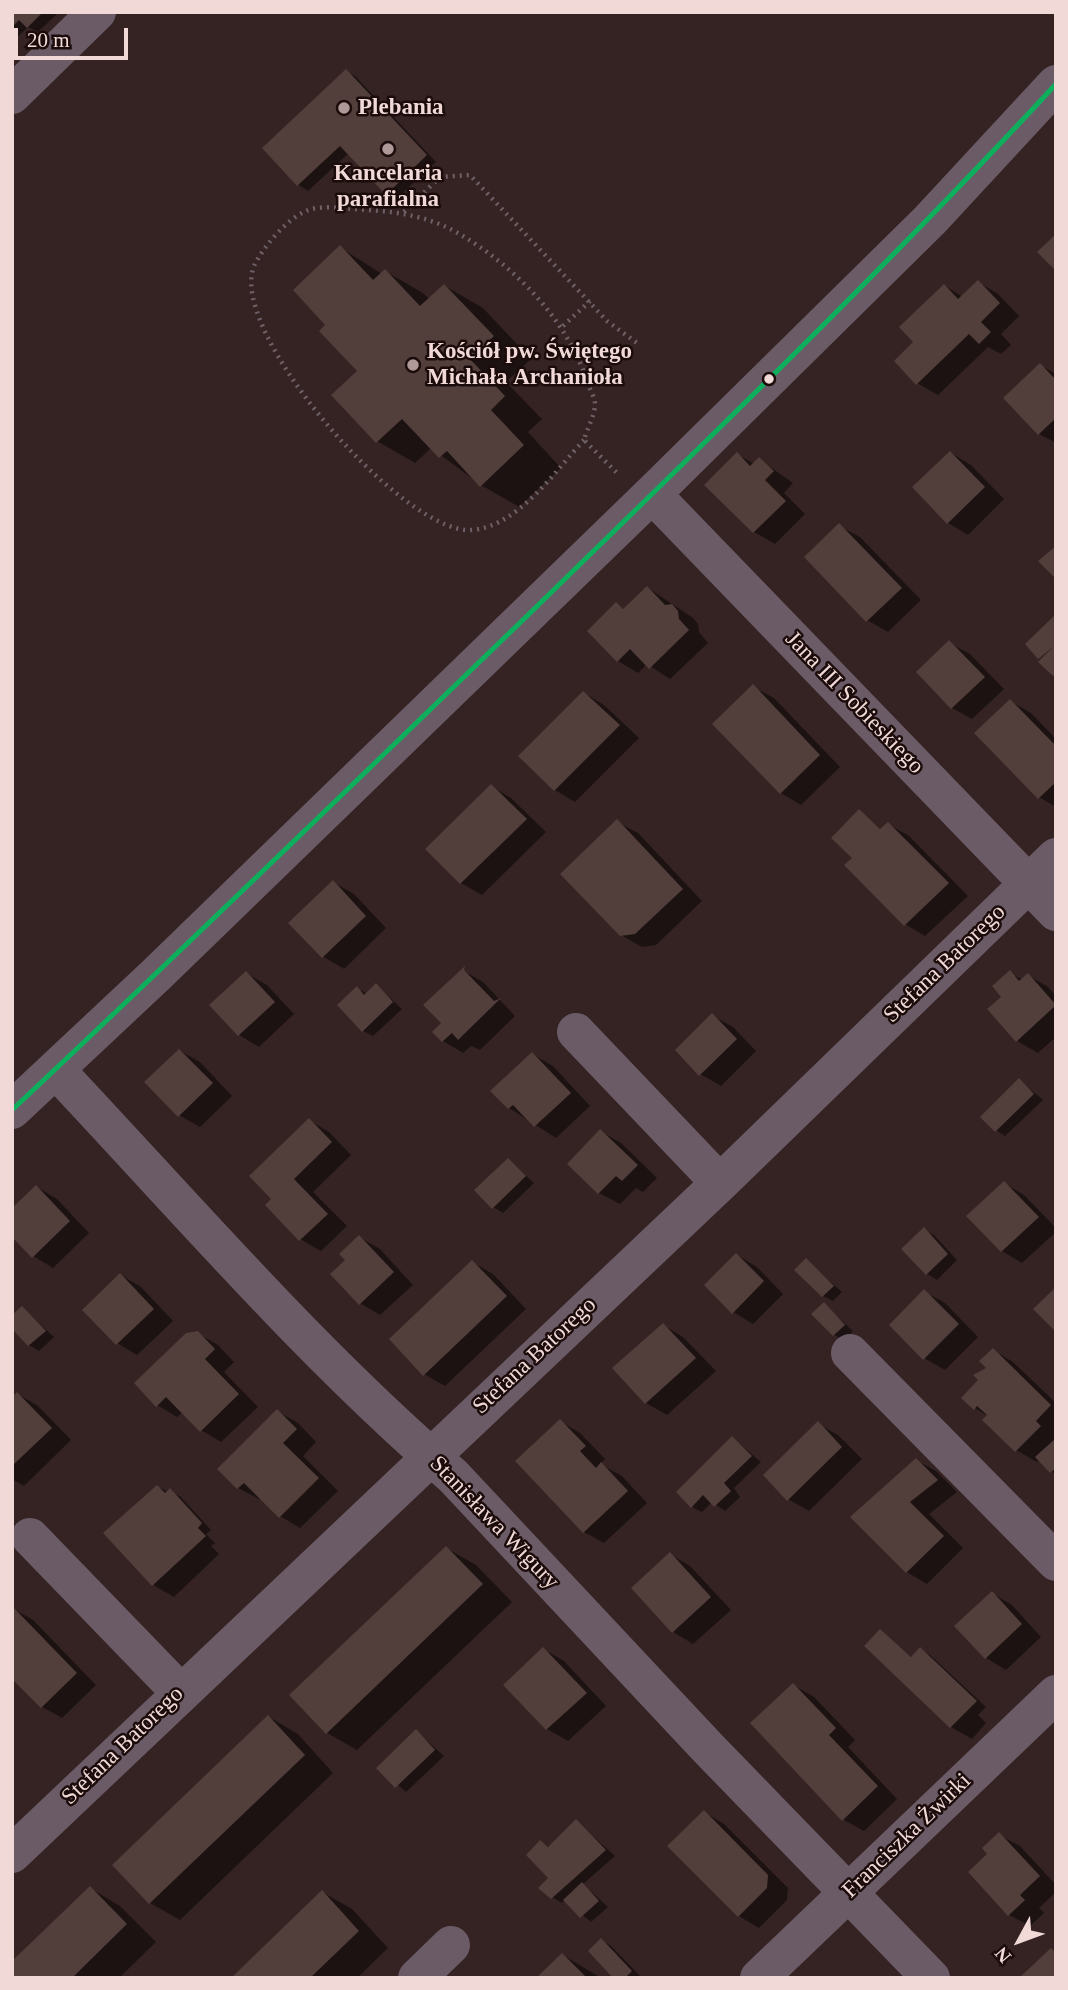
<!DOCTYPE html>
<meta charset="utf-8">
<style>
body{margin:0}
#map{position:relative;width:1068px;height:1990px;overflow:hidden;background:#352323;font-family:"Times New Roman",serif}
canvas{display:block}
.frame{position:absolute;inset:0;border:14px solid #f0d9d7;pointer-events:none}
.north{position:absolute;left:984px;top:1906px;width:70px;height:70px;-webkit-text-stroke:5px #1b0c0b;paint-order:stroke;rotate:229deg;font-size:19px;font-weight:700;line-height:28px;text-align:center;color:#f0d9d7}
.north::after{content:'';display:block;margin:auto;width:24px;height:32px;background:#f0d9d7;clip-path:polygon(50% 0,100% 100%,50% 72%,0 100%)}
.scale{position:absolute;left:14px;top:28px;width:114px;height:32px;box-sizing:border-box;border:4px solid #f0d9d7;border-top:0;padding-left:9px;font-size:21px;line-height:24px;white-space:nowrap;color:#f0d9d7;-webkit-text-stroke:5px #1b0c0b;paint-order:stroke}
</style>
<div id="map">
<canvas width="1068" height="1990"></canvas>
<div class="frame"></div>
<div class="north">N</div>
<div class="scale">20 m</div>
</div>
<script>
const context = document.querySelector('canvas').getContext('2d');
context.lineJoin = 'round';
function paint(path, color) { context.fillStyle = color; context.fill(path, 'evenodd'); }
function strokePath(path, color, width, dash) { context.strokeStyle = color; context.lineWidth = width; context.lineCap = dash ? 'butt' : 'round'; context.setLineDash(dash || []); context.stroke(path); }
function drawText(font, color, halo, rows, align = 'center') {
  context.font = font + ' "Times New Roman",serif'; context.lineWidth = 5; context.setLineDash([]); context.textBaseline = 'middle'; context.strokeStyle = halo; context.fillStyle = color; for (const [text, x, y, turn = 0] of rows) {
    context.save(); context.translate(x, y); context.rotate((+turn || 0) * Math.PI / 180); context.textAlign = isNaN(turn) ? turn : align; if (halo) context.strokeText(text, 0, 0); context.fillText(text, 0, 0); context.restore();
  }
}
paint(new Path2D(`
 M12 12H59L38 32 28 27 12 42Z
 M346 71 356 77 436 162 396 199 387 193 349 153 308 191 299 185 264 148Z
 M341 248 382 274 385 271 423 293 430 300 445 286 483 308 531 359 506 382 542 419 528 432 561 468 519 507 481 485 431 448 415 463 377 441 359 371 328 325Z
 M978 282 998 294 1019 316 1001 334 1011 345 1001 354 988 347 938 395 917 383 945 286 963 297Z
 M1040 365 1056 374V443L1039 434Z
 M951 453 971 465 1004 499 968 535 948 523Z
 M737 454 754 464 759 459 793 483 784 493 805 514 775 544 754 532 707 485Z
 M839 526 860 537 921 600 888 632 867 620Z
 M648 588 693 618 698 624 699 632 708 643 670 679 647 664 638 673 618 661 617 605 625 610Z
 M949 643 970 654 1004 689 972 719 952 708Z
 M753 687 774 698 840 767 801 805 781 793Z
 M584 693 604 705 639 738 575 802 555 790Z
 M1010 701 1031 713 1056 739V807L1039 797Z
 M491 786 511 798 546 832 482 895 461 883 427 849Z
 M859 811 882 830 888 824 909 836 968 896 925 936 905 924 854 858Z
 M617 822 638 833 702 901 656 945 642 947 621 935Z
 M333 882 354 894 386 928 344 969 324 957 291 923Z
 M462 970 483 982 515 1016 480 1050 471 1046 463 1053 443 1041V1023Z
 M246 973 267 985 294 1014 259 1047 239 1035Z
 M1010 973 1023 980 1028 975 1048 987 1056 996V1037L1038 1053 1017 1041 990 1009 1003 997Z
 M376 985 402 1009 373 1036 363 1031 357 988 367 994Z
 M713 1016 733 1027 756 1051 721 1086 700 1074Z
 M180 1051 200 1062 232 1096 200 1127 179 1115Z
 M532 1054 553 1066 590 1106 556 1138 509 1108Z
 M1019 1080 1043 1100 1005 1136 996 1130Z
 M309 1120 329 1132 351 1155 313 1192 347 1226 321 1251 300 1239 273 1199Z
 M600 1131 621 1143 657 1178 643 1192 636 1188 620 1204 599 1193Z
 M508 1160 534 1183 503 1213 493 1207Z
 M1004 1183 1024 1195 1056 1228V1232L1022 1263 1002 1251Z
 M37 1187 57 1199 89 1233 53 1268 33 1256Z
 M924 1230 934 1235 957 1260 937 1280 927 1274Z
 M359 1237 380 1249 413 1285 380 1315 360 1303 347 1260Z
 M737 1255 757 1267 783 1294 753 1324 733 1312Z
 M806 1260 842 1292 833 1301 823 1296Z
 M472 1262 493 1274 526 1309 445 1386 424 1374Z
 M121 1275 141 1287 173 1321 137 1355 117 1343Z
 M925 1292 945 1303 978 1337 945 1370 924 1358Z
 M824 1305 853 1331 844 1340 834 1335Z
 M22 1308 54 1337 39 1351 29 1345Z
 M663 1325 683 1337 716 1371 667 1415 646 1403 615 1369Z
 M197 1333 218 1345 234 1362 224 1372 258 1407 221 1442 201 1430 183 1412 177 1417 157 1405Z
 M993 1350 1013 1362 1056 1403V1475L1039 1459 1037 1462 1016 1450 988 1416 975 1408Z
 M18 1394 38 1406 71 1440 24 1486 12 1479V1399Z
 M277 1411 298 1423 316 1442 303 1456 338 1491 300 1528 280 1516 261 1497 259 1499 238 1488Z
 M560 1421 580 1433 605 1459 600 1464 622 1476 647 1503 604 1543 584 1532Z
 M818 1424 838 1435 862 1459 809 1511 788 1499Z
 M733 1438 761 1462 734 1488 740 1497 725 1511 712 1502 702 1512 692 1507Z
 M916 1460 936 1471 957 1492 929 1514 963 1548 927 1584 907 1572 853 1517Z
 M157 1487 180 1496 211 1530 206 1534 215 1543 211 1546 219 1554 174 1597 153 1585 106 1533Z
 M446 1548 476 1565 512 1602 357 1750 327 1733Z
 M670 1554 690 1566 731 1610 693 1644 673 1632Z
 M992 1593 1012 1605 1041 1637 1006 1670 986 1658Z
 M12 1608 33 1620 96 1685 62 1718 42 1707Z
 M880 1631 913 1658 920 1649 930 1655 986 1707 978 1715 986 1723 972 1739 951 1727 866 1646Z
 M543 1649 564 1661 606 1706 568 1741 547 1729 506 1685Z
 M793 1685 814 1697 855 1740 848 1747 897 1799 864 1831 844 1820 752 1723Z
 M269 1717 298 1734 333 1773 180 1920 150 1903Z
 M416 1731 444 1756 406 1792 379 1768Z
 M704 1812 724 1824 788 1888 787 1900 759 1928 739 1916Z
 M576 1821 615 1856 583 1884 608 1907 591 1922 565 1900 562 1903 552 1897 551 1878 541 1842 550 1847Z
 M999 1835 1020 1846 1056 1885V1892L1039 1908 1044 1913 1030 1926 1009 1915 989 1855Z
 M90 1888 120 1906 156 1942 119 1978H12Z
 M322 1892 352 1909 388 1948 357 1978H233Z
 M601 1940 611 1946 641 1977 616 1978Z
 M563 1955 601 1978H539Z`), '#0007');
paint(new Path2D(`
 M12 12H43L27 28 19 20 12 27Z
 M346 69 427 155 386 195 340 146 297 186 262 148Z
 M1056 234V271L1037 252Z
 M340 245 373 280 385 269 420 306 444 284 494 336 470 359 505 396 491 410 524 445 480 487 447 451 439 458 402 419 376 443 331 395 357 371 319 331 325 325 293 290Z
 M978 280 1000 303 981 322 991 332 979 344 969 334 916 385 894 361 913 342 899 327 944 284 958 299Z
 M1040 363 1056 380V418L1038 435 1003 398Z
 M950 451 985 487 947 524 912 487Z
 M737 452 750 466 759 457 774 471 765 480 786 501 753 533 704 485Z
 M839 523 902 588 866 622 804 557Z
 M1056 546V579L1038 561Z
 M647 586 665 605 672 604 678 611 679 619 689 630 649 669 630 649 617 662 587 631 616 602 623 609Z
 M1056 614V673L1053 676 1038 662 1054 646 1038 659 1025 644Z
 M949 640 985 677 951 709 916 672Z
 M753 684 820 755 780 794 712 724Z
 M583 691 620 725 554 791 518 756Z
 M1010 699 1056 746V782L1038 799 974 733Z
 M491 784 527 819 460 884 425 849Z
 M859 809 880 829 888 822 949 883 904 926 844 865 852 858 831 838Z
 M617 819 683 889 635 934 620 936 560 874Z
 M333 880 366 916 322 958 288 923Z
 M465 966 464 970 494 1001 501 998 458 1040 452 1033 442 1042 432 1032 441 1023 423 1005Z
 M1010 970 1019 981 1028 973 1056 1005 1016 1042 987 1009 1001 997 992 986Z
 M246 971 275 1002 238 1036 209 1005Z
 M376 983 393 1002 362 1032 337 1005 357 986 364 995Z
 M712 1013 737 1039 699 1076 675 1050Z
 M179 1049 213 1083 178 1117 144 1082Z
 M532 1052 571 1093 534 1127 513 1105 508 1109 490 1091Z
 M1019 1078 1034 1094 995 1132 980 1117Z
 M309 1118 332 1142 294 1179 328 1214 299 1241 265 1205 271 1199 249 1176Z
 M600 1129 638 1165 622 1181 616 1176 598 1194 567 1164Z
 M508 1158 526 1176 492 1209 474 1190Z
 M1004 1181 1039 1217 1001 1252 966 1216Z
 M36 1185 70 1221 32 1258 12 1237V1208Z
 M924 1227 948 1254 926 1275 901 1249Z
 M359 1235 394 1272 359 1305 330 1274 345 1260 339 1254Z
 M736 1253 764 1281 732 1314 704 1285Z
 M806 1258 834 1286 822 1297 794 1270Z
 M472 1260 507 1296 423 1376 389 1339Z
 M120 1273 154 1309 116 1345 82 1310Z
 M1056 1287V1332L1033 1309Z
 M924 1289 959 1324 923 1360 889 1325Z
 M824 1302 845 1325 833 1336 811 1314Z
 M22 1306 46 1331 28 1346 12 1329V1315Z
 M663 1323 696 1358 645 1404 612 1368Z
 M198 1331 215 1349 205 1359 239 1394 200 1432 166 1397 156 1407 134 1383 186 1333Z
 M993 1348 1051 1405 1036 1421 1041 1426 1015 1452 982 1420 987 1415 977 1406 974 1410 961 1398 978 1380 973 1375 986 1368 979 1361Z
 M17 1392 52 1428 12 1466V1397Z
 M277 1409 297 1429 283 1443 319 1478 279 1518 244 1483 237 1489 217 1469Z
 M560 1419 586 1446 580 1451 596 1468 601 1462 628 1491 583 1533 515 1461Z
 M818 1421 842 1447 787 1501 763 1475Z
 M732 1436 752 1456 724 1483 731 1491 714 1507 703 1495 691 1508 676 1492Z
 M1056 1438V1468L1050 1473 1035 1457Z
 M916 1458 938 1480 910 1502 944 1536 906 1573 850 1517Z
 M157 1485 165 1493 170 1488 202 1523 198 1528 206 1536 152 1586 103 1533Z
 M446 1546 483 1584 326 1734 289 1695Z
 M670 1552 711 1597 672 1633 631 1588Z
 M992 1591 1022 1624 985 1659 954 1626Z
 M12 1606 77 1673 41 1708 12 1679Z
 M880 1629 911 1657 920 1647 977 1701 950 1728 864 1646Z
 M543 1647 587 1693 546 1730 503 1685Z
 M793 1683 836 1728 829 1735 878 1786 842 1821 750 1723Z
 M268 1715 305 1755 149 1904 112 1865Z
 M416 1729 435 1750 395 1788 376 1768Z
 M704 1810 768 1875 767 1888 738 1917 667 1846Z
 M576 1819 606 1850 551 1899 538 1888 548 1878 526 1855 540 1840 548 1847Z
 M999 1832 1040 1876 1020 1895 1025 1900 1008 1916 968 1872 987 1854 982 1848Z
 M582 1882 599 1901 580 1918 563 1900Z
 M90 1886 127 1924 72 1978H12V1961Z
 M322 1890 359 1931 310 1978H231Z
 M601 1938 632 1971 625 1978H613L588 1951Z
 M1051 1948 1056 1953V1978H1019Z
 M562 1953 587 1978H536Z`), '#523e3a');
strokePath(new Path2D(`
 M404 212 440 177 470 175 607 321 637 343
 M563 326 590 301
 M584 440C555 471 518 527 471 530 402 534 223 327 255 264 264 246 287 219 306 211 319 205 339 208 353 209 389 211 424 214 456 232 514 265 568 320 588 384 590 390 595 398 595 404 595 415 587 429 584 440L618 474`), '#6e6067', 4.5, [2, 5]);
strokePath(new Path2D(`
 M12 95 97 12
 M652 494 1056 912
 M576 1032 720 1183
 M56 1070C185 1207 310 1353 453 1476L707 1747 931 1978
 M12 1110 157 974 652 494 930 220 1056 84
 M850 1353 1056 1562
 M30 1537 180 1692
 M12 1854 720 1183 1056 857
 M417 1978 451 1945
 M759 1978 1056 1694`), '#6a5b66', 38);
strokePath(new Path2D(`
 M12 1110C186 947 356 781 527 616 706 441 886 268 1056 84`), '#0daf5c', 5);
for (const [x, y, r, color] of [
 [344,108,7,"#af9998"],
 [388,149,7,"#af9998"],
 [413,365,7,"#af9998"],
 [769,379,6,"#f0d9d7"]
]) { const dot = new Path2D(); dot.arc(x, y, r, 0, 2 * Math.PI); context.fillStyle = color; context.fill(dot); strokePath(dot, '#1b0c0b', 2.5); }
drawText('bold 23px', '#f0d9d7', '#1b0c0b', [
 ["Plebania",358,108],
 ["Kancelaria",388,174,"center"],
 ["parafialna",388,200,"center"],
 ["Kościół pw. Świętego",427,352],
 ["Michała Archanioła",427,378]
], 'left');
drawText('23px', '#f0d9d7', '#1b0c0b', [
 ["Jana III Sobieskiego",854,703,46],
 ["Stefana Batorego",945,964,-44],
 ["Stefana Batorego",535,1356,-43],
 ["Stanisława Wigury",494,1523,46],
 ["Stefana Batorego",123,1746,-44],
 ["Franciszka Żwirki",907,1836,-44]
]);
</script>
